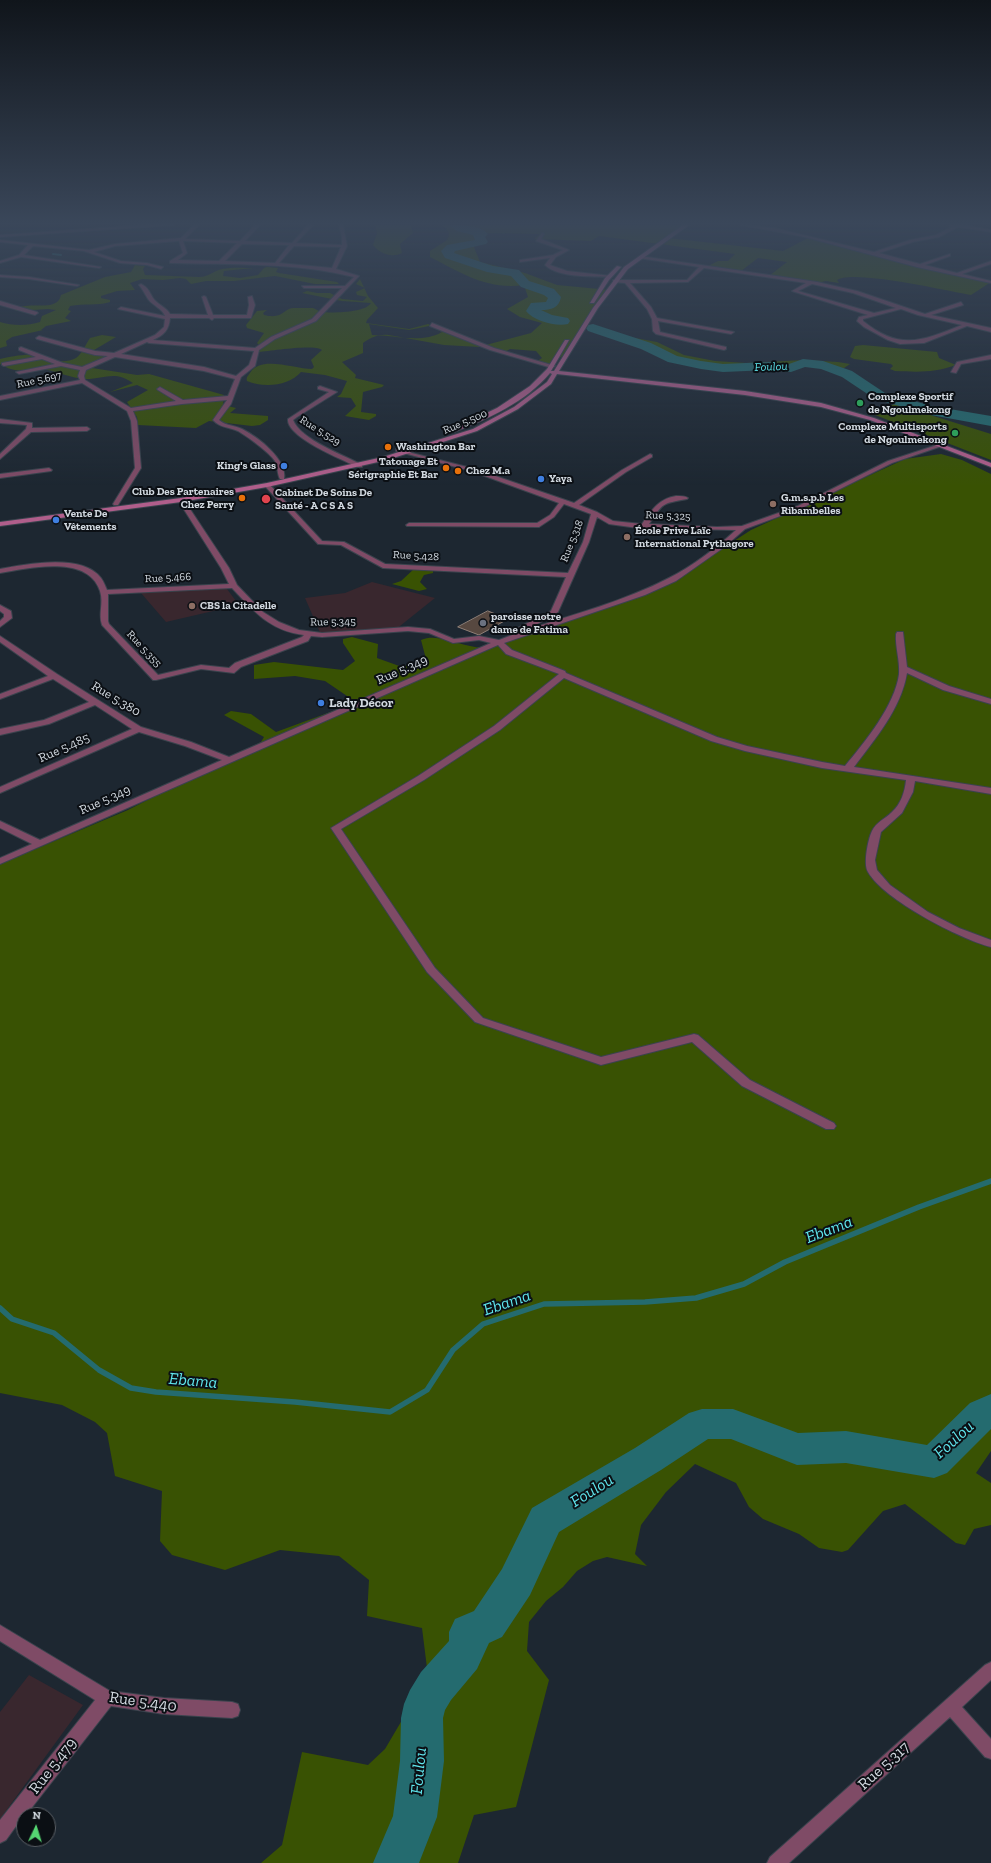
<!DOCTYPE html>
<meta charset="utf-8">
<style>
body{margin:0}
#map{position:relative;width:991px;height:1863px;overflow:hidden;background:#1d2731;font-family:"Zilla Slab",serif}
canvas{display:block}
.north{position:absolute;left:16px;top:1807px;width:40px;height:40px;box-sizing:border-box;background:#0b0f14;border:1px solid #5a5f65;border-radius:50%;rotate:4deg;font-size:11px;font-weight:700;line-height:16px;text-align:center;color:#d1d8df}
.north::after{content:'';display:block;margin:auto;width:14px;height:18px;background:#55d672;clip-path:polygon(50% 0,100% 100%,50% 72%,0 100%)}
</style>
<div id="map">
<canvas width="991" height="1863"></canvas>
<div class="north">N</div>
</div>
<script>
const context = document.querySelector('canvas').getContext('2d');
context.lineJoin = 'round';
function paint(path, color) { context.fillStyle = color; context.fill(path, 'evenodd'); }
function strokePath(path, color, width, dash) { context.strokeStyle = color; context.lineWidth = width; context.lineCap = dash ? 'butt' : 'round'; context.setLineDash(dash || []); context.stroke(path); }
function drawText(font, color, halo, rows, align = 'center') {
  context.font = font + ' "Zilla Slab",serif'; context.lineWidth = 4; context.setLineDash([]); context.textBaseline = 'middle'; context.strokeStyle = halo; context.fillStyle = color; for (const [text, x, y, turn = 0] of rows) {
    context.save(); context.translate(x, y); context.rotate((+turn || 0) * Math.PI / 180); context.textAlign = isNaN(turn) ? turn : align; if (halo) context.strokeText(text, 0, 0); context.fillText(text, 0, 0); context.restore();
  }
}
paint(new Path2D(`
 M372 582 435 598 395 630 322 637 305 598 345 593Z
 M217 587 227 589 239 605 166 622 141 593Z
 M29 1675 83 1705 0 1819V1712Z`), '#39272e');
paint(new Path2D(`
 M375 225H411L413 233 400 244 402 253C392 258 380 254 373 245L377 233Z
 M442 225H687L668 238 783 251 808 238 991 282 971 295C948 291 852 269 837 280L839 283 826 281 817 283 769 276 787 262 758 258 741 271 708 266 718 261H728L735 254 599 236 591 241 534 239 540 234 479 233 474 247 480 262 525 273 557 285 610 290 566 354 556 360 552 366 536 362 542 358 536 351 510 349 503 353 482 346 531 333 542 323 520 317 507 309 528 297 524 285C486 290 462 273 430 257V251L447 240 449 235 447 229Z
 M135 265 145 266 143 269 145 275 199 277C209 277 213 271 222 269 233 267 244 268 254 268L224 271 223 276 240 278 258 275 264 268 267 267 278 268 276 272 279 273 337 282 339 284H315L275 276 234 281H206L191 284 186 279 180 278 163 280 142 279 130 283 135 290 117 291 101 296V298L110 300V302C97 306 84 303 70 306L68 310 71 311 65 318 71 321 46 326 41 330H43L12 337 6 341 7 346 0 348V322C12 326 28 326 40 322L42 316 56 310 48 309 17 311 15 310C27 299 57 314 61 295L105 277 131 272Z
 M360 279 368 296 378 308 367 320 366 323 409 329 428 324 480 345V347L444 345 389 335C378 334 372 337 363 343V353L342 362 356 375 355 378 384 385 382 387 363 392 361 412 376 414V416L369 420 345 416 356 406 351 398 337 397 341 394 347 381 325 375 301 372C289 386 264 388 247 381 246 377 248 376 250 373 261 355 294 369 312 369L314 367 311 360 322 350C313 344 272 351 259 352L260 346 257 343 264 333 247 328 246 325 257 311 267 310 263 313 264 315C284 320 284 307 295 308 300 308 308 308 313 308 316 309 318 311 321 312 333 313 365 313 371 303L342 301 302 293 307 291 317 293H330L342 299 363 301 367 297 357 295 356 292 365 288 356 284ZM369 324 409 330 429 326 442 332C422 344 394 335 372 335Z
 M608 331 624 336 657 342 684 355 715 361 746 363 804 360 838 362 850 364 844 368 798 366 749 370 704 367 680 363 645 348 600 334 601 332Z
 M102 335 116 337 94 350 109 355 92 368 137 375 149 374 224 395 223 405 236 408 230 413 268 416V420L260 425 252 426 209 421 196 428 138 425 137 417 127 402 148 390 137 385 110 392 133 383C115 370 104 379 86 379 71 379 56 370 41 369 23 368 18 375 0 364V359C10 357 23 354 34 355 48 357 61 366 76 358 81 355 86 344 90 338Z
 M863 345 937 352 939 358 956 365C934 373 918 372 895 371L890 369 893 366 891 364 854 359 850 357 855 346Z
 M895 404 991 434V460L870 413Z
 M941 454 962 460 991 474V1451L976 1473 991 1483V1525L974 1529 965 1545 956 1543 905 1504 883 1511 848 1550 842 1552 819 1548 799 1534 763 1519 749 1507 736 1483 695 1464 666 1492 641 1525 635 1554 647 1566 607 1557 593 1561 577 1571 563 1587 546 1601 529 1622 527 1651 549 1680 516 1807 474 1815 458 1863H261L282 1845 302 1752 368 1765 385 1749 428 1676 422 1628 367 1616 369 1580 339 1556 280 1550 225 1570 172 1555 160 1541 162 1491 115 1476 107 1433 95 1422 62 1405 0 1393V864L128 810 261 742 264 737 224 715 231 711 251 714 276 732 344 707 347 696 325 681 295 676 254 679V665L274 662 343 670 355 661 343 643V639L352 637 378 644 377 658 402 667 426 659 421 640C443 631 469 654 495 646L678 577 751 530 905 459Z
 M415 568 433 571V573L424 575 420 582 427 589 419 591 392 584 401 581Z`), '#395203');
strokePath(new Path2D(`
 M53 254 61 255`), '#246b6f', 2);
strokePath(new Path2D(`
 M0 1308 12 1319 54 1333 99 1370 131 1388 156 1392 295 1402 390 1412 427 1390 453 1350 483 1324 544 1304 645 1302 696 1298 744 1284 785 1262 919 1207 991 1181`), '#246b6f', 5.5);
paint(new Path2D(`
 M449 225C459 225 481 225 488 234L485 237 488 242 486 244 455 251 454 253 493 266 519 270 529 281 554 289 561 297C559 308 551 310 541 310L552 315 568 318 570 321 568 324C556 327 534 321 526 311L531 303 546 302 548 298 544 295 521 287 511 276 487 272 445 258 441 251 447 245 475 240 473 235 457 231Z
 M593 324 651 343 677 356 701 361 723 364 769 362 789 364 803 359 823 361 852 371 885 393 932 406 991 416V426L931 415 875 399 842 377 821 369 805 367 791 372 769 370 723 372 701 369 668 362 641 349 588 331 586 328 588 325Z
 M991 1394V1429L947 1473 934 1478 846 1463 797 1465 731 1439H708L661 1470 559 1532 530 1595 502 1637 489 1643 477 1669 451 1700 445 1710 443 1718 444 1761 437 1817 419 1863H373L393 1816 400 1761 401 1718 404 1704 410 1690 421 1672 449 1641V1632L455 1619 474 1611 502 1569 532 1508 635 1448 689 1413 702 1409H733L798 1433 846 1431 927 1445 970 1403Z`), '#246b6f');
const building = new Path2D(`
 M488 611 508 619 479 635 458 627Z`);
paint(building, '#574840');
strokePath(building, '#8f7f76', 1);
const street = new Path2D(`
 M144 225H173L0 237V235Z
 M194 225H199L185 239 240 241 255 225H260L245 241 292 243 308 225H313L296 243 342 245V237L339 225H343L347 246 336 269 359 276 316 321 275 339 259 350 255 366 241 377 231 404 219 420C226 426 234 425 242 429 258 437 288 460 284 479H280C277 474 278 466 275 461 269 452 248 437 238 431 229 427 220 428 213 420L227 400 182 404 133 411 137 421 141 468 118 505H114L113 504 135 468 131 421 127 411 82 383 0 400V396L80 380 78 376 80 370 61 366 19 374 16 372 55 364 42 359 4 366 2 365V363L36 357 19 350V348L21 347 63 363 82 367 108 356 95 355 37 339 36 338 39 336 95 351 114 353 155 335 164 327 165 319 118 309 121 307 165 316C162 308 153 306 148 299 145 294 143 290 139 285L141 284C149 288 149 292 153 298 158 305 166 307 170 314L208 315 202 297 204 296 206 297 213 315H247L249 305 248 297 252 296 255 305 251 318H214L212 320 209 318H170C169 330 164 335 153 340L255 348 271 337 312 319 342 288H304L302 286H345L354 277C294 262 231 265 170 263V261L183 253 179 241 115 246 94 252 121 261 147 263 163 267 161 269 147 265 120 263 84 251 33 246 24 255 101 267 99 268 21 257 0 263V261L19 255 28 245 0 242V240L89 250 115 244 181 238ZM183 241 237 243 219 261 178 260 187 253ZM242 244 289 245 275 263 225 261ZM294 246 341 247 332 268 279 263ZM147 342 149 343 254 351 249 365 236 376 204 367 121 354ZM115 357 204 371 235 379 228 396 183 400 160 387 157 389 158 390 176 401 131 408 85 380 84 376 86 370Z
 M741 225 774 228 874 252 910 240 936 235 952 227 949 225H963L991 230V232L958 227 939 237 913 242 879 253 920 264 950 254V256L925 265 957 273 991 261V264L962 274 991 281V283L917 267 805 237Z
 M542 233 544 234 541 239 569 250 556 257 550 265 567 271 612 276 610 277C592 276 558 278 545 265L550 258 520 262V260L553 255 563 250 536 241Z
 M640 256 817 282 857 291 925 314 961 302 963 305 931 315 991 328V332L967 326 924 343 900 344 888 340 864 327 857 321 859 317 868 315 792 291 806 283 704 268 688 282 630 283 651 307 657 318 734 332 731 334 658 321 660 332 726 347V349L724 350 656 334 653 331 652 319 647 309 625 283 613 282V280H687L699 267 638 258ZM812 284 853 293 896 308 874 313 798 291ZM901 309 918 315 962 325C922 341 900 351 863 321V319Z
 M0 275 29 277 79 285 77 286 29 279 0 277Z
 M0 301 37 312 38 313 35 315 0 305Z
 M432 323 494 348 555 366 552 368 490 350 430 326Z
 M991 355V359L961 364 956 373 951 372 957 362Z
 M320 386 337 392 297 417 293 420C301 440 344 455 362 465V467H358C343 460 286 437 288 419L329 392 318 389V387Z
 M0 419 32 423V428L87 427 90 429 87 431 31 432 0 459V454L26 429 27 425 0 423Z
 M937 445 942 446 892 463 802 508 745 529 723 548 676 581 645 595 504 643 512 650 565 671 566 673 717 737 747 746 822 762 845 766C865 742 895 705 899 674 900 660 895 647 896 634L897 632H903L907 667 949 686 991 699V704L943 690 907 673C901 709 875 739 854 767L991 788V794L915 781 913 792 902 813 881 832 875 860 877 870 890 885 928 912 959 928 991 940V947C960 939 884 900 868 872 863 864 868 839 872 831 876 822 885 819 892 812 901 804 905 791 906 780L822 768 745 751 711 741 564 678 500 730 424 780 341 829 435 968 483 1018 601 1057 694 1034 698 1035 750 1080 834 1123 836 1126 834 1129H826L742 1086 692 1042 601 1065 475 1022 427 972 331 828 418 776 494 726 559 674 506 654 498 645 0 864V858L32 844 0 828V821L40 840 222 760 185 746 139 732 0 793V787L132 729 95 705 49 724 0 735V729L44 720 89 702 53 679 0 699V694L48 676 0 642V636L57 674 141 727 191 742 229 757 491 643 479 640 453 643 429 633 408 631 322 637 311 636 308 641 241 667 234 673 201 669 156 680H153L102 625C98 614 104 603 100 591 88 554 29 568 0 573V569C27 564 82 553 101 578 104 582 105 586 107 590L229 584 221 568 178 500 181 498 184 500 229 568 237 585 263 612 279 622 299 630 322 633 408 627 430 629 454 639 479 636 499 640 520 632 517 630 518 628 551 611 566 577 383 568 341 545 318 544 264 485 269 484 322 541 344 542 385 564 568 573 583 542 591 514 564 504 554 517 539 527 407 526 406 525 409 523H537L550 515 559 503 471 471 396 451V449L475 469 574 503 622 470 650 454 652 455V457L626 472 579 505 597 512 613 521 642 524C651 511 658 499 676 496 681 496 685 496 688 498L687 499C661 504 664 502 649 524L717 527 742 526 798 506 888 461ZM597 517 609 524 638 528 736 530C716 548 693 566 669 578 625 601 574 614 527 630L558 612 589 542ZM232 588C254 611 270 631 304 635L302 637 235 663 229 668 201 665 158 675 109 624 108 621V594Z
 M49 468 52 470 51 471 0 478V474Z
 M0 605 11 611 12 618 0 627V621L4 617V614L0 611Z
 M0 1625 110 1691 164 1698 232 1702 238 1704 240 1710 238 1716 232 1718 164 1714 111 1706 26 1815H24L6 1840 0 1843V1820L95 1700 0 1641Z
 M991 1662V1680L962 1707 991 1739V1759L985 1757 950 1717 789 1863H767L770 1857 985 1665Z`);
const secondary = new Path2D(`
 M683 225H689L628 269 598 308 559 371 745 391 821 403 874 418 991 463V467L870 420 821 407 745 395 557 374 551 384 518 409 477 431 387 460 267 487 181 502 0 526V522L181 498 267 483 383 457 473 429 514 407 547 382 552 374 550 373C526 402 488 419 454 432L449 431 497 408 530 386 547 369 565 340H569L551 371H554L593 308 624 267Z
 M617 266 621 267 609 280 594 303H590L605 278Z`);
strokePath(street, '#3a434d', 2);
strokePath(secondary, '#3a434d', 2);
paint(street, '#7f4b66');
paint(secondary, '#b05e8b');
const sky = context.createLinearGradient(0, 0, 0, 486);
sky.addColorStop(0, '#10151b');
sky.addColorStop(0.46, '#3a475a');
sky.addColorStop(1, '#3a475a00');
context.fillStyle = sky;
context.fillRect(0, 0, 991, 486);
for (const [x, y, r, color] of [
 [860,403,4,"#2e9e5b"],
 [955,433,4,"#2e9e5b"],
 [388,447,4,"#e8710a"],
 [284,466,4,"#3f7fe0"],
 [446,468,4,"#e8710a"],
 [458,471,4,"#e8710a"],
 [541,479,4,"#3f7fe0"],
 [242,498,4,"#e8710a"],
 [266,499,5,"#e0444e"],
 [773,504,4,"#8d6e63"],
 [56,520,4,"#3f7fe0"],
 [627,537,4,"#8d6e63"],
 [192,606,4,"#8d6e63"],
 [483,623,4,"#6b7280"],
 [321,703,4,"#3f7fe0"]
]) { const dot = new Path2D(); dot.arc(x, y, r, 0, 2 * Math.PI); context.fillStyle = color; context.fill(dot); strokePath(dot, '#0b0f14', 1.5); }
drawText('11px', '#d1d8df', '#0b0f14', [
 ["Rue 5.697",39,380,-12],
 ["Rue 5.500",465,422,-23],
 ["Rue 5.529",320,431,32],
 ["Rue 5.325",668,516,2],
 ["Rue 5.318",572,541,-68],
 ["Rue 5.428",416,556,3],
 ["Rue 5.466",168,578,-3],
 ["Rue 5.345",333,622,-1],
 ["Rue 5.355",144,649,47]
]);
drawText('bold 11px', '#d1d8df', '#0b0f14', [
 ["Complexe Sportif",868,397],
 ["de Ngoulmekong",868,410],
 ["Complexe Multisports",947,427,"right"],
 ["de Ngoulmekong",947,440,"right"],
 ["Washington Bar",396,447],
 ["Tatouage Et",438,462,"right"],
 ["Sérigraphie Et Bar",438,475,"right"],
 ["King's Glass",276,466,"right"],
 ["Chez M.a",466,471],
 ["Yaya",549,479],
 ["Club Des Partenaires",234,492,"right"],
 ["Chez Perry",234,505,"right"],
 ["Cabinet De Soins De",275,493],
 ["Santé - A C S A S",275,506],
 ["G.m.s.p.b Les",781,498],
 ["Ribambelles",781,511],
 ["Vente De",64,514],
 ["Vêtements",64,527],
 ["École Prive Laïc",635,531],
 ["International Pythagore",635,544],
 ["CBS la Citadelle",200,606],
 ["paroisse notre",491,617],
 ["dame de Fatima",491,630]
], 'left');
drawText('italic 12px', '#5fe5ec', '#0b0f14', [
 ["Foulou",771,367,-2]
]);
drawText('13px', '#d1d8df', '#0b0f14', [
 ["Rue 5.349",402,670,-24],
 ["Rue 5.380",116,699,31],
 ["Rue 5.485",64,748,-24],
 ["Rue 5.349",105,800,-24]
]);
drawText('bold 13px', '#d1d8df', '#0b0f14', [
 ["Lady Décor",329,703]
], 'left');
drawText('16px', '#d1d8df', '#0b0f14', [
 ["Rue 5.440",143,1702,8],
 ["Rue 5.479",53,1766,-52],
 ["Rue 5.317",884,1766,-42]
]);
drawText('italic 17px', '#5fe5ec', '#0b0f14', [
 ["Ebama",829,1230,-21],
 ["Ebama",507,1303,-19],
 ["Ebama",193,1381,5],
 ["Foulou",954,1440,-42],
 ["Foulou",592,1491,-32],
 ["Foulou",419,1771,-85]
]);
</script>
